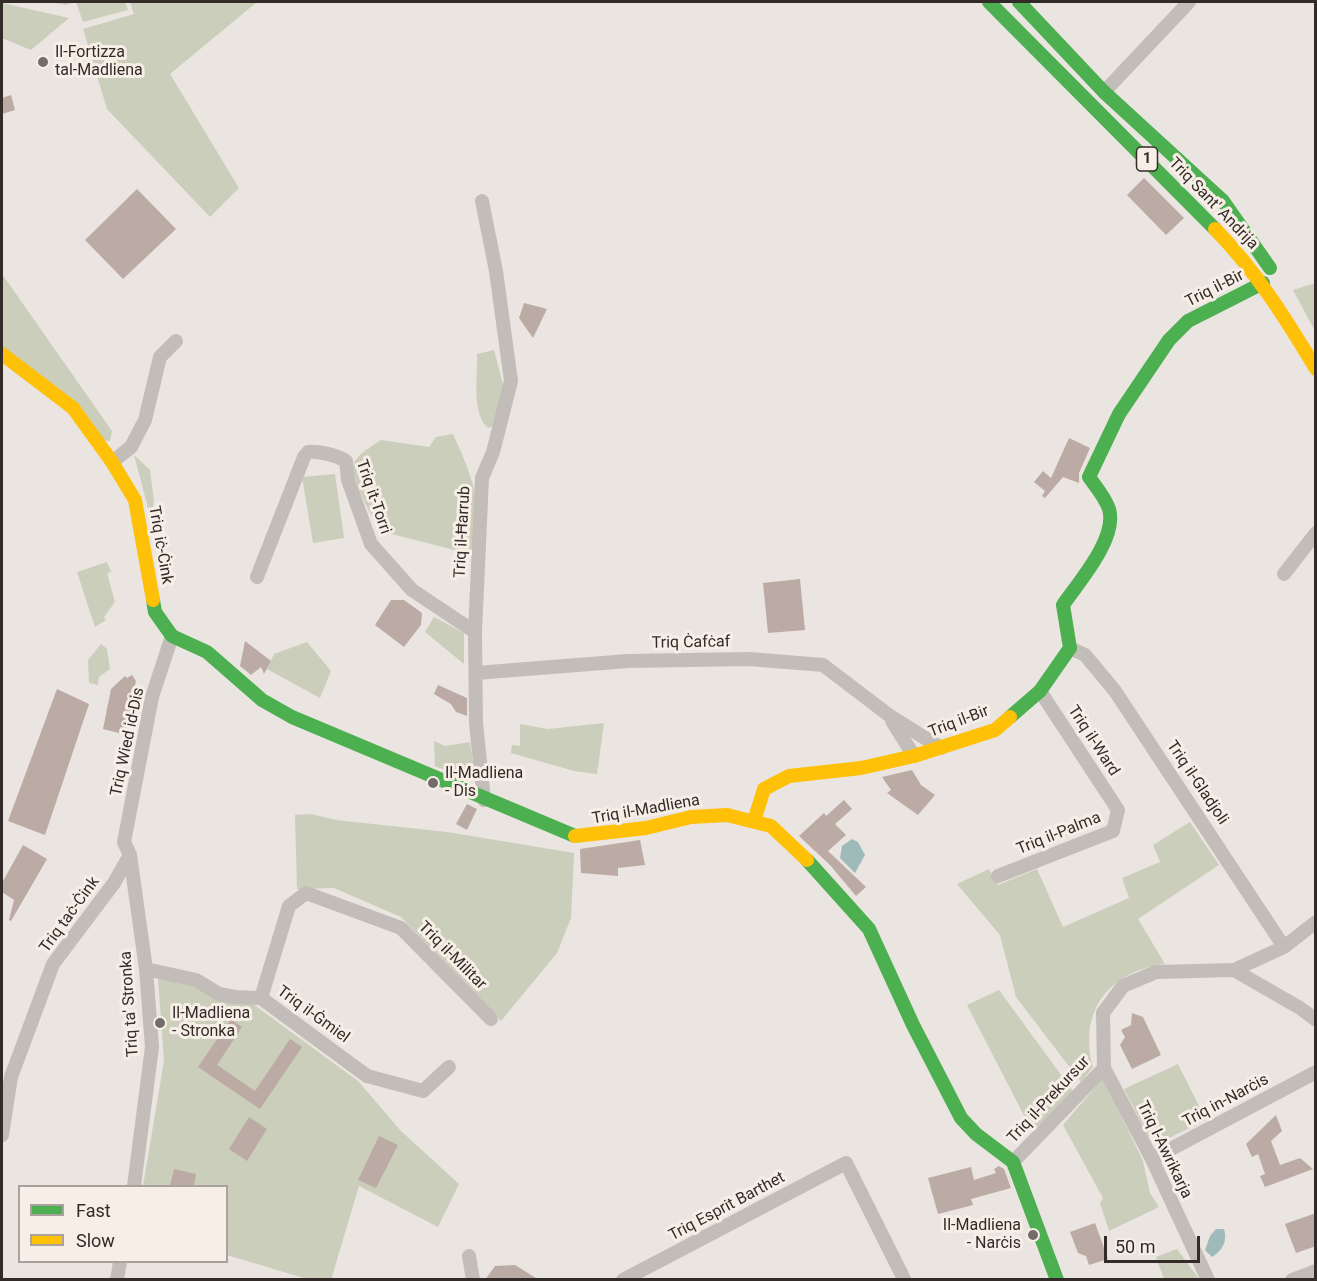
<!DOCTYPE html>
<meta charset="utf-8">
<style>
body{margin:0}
#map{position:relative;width:1317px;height:1281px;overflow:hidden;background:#eae5e0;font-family:Roboto,sans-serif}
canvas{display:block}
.frame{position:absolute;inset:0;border:3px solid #332b28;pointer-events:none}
.legend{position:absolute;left:18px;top:1185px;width:210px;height:78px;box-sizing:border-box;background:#f7efe7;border:2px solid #a9a19b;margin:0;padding:8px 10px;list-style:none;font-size:18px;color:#332b28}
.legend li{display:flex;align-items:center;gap:12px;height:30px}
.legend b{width:30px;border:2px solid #a9a19b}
.scale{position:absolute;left:1104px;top:1236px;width:96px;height:27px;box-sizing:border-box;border:3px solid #332b28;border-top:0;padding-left:8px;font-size:18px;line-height:21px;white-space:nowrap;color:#332b28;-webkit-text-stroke:4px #f7efe7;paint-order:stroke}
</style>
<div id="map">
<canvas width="1317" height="1281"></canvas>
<div class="frame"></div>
<ul class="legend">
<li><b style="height:8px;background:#4caf50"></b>Fast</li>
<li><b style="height:8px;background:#ffc107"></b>Slow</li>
</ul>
<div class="scale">50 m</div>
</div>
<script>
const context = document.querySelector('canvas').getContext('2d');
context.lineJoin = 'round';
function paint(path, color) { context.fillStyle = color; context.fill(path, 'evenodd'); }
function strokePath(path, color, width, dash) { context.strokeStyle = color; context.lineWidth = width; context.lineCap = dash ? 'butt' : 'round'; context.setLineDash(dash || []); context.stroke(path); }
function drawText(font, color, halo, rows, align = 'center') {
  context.font = font + ' Roboto,sans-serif'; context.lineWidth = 6; context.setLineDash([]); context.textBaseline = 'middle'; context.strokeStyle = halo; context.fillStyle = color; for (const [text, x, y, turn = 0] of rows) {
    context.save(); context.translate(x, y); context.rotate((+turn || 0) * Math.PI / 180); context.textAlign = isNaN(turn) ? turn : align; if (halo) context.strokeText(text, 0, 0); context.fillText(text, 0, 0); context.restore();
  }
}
paint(new Path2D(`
 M51 2H125L128 10 83 22 76 2 66 5Z
 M130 2H257L170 74 239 188 210 217 107 109 83 29 134 14Z
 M2 3 69 18 31 50 2 38Z
 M2 274 112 431 110 441 101 440 2 350Z
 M1315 283H1316L1315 331 1293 290Z
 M494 350 504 388 493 426 488 428C471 413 478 376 477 354Z
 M453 434C472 476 486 507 470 554L380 531C373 517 347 475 355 461 361 452 372 446 381 440L429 447 436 437Z
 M134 455 150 470 154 501 151 519Z
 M335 474 344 538 313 543 302 477Z
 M107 562 111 572 107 573 115 602 104 617 106 620 95 627 77 572Z
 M434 617 464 633V664L425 632Z
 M307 642 331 671 320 698 267 669 274 654Z
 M101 644 107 649 110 669 99 677 98 685 89 683 88 660Z
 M604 723 597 774 574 771 511 753 512 745 520 746V724L548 729Z
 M434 741 445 746 470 742 475 775 469 780 435 766Z
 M311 814 336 820 447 832 574 853 571 918 557 953 501 1021 401 917 334 888 297 889 295 815Z
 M1190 822 1219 865 1138 919 1165 964C1109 971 1078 1011 1093 1067L1081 1082 1016 997 1000 935 957 884 989 869 998 885 1037 869 1063 927 1129 898 1122 878 1160 862 1153 845Z
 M158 978 191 984 253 1004 358 1081 401 1131 459 1184 438 1227 359 1186 331 1280 307 1279 227 1255 226 1186H143L164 1061Z
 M999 990 1075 1094 1032 1131 967 1005Z
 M1178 1064 1206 1120 1161 1142 1148 1136 1124 1089Z
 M1103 1078 1143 1161 1150 1193 1159 1207 1109 1231 1100 1203 1103 1198 1063 1125Z
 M1177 1249 1199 1279H1164L1156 1257Z`), '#cbcebb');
paint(new Path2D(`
 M852 839 858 842 865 855 855 873 840 858 842 846Z
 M1216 1229H1224C1228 1241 1222 1251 1212 1257L1205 1250 1210 1236Z`), '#9ebab9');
paint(new Path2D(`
 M11 95 15 110 2 114V98Z
 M1144 178 1184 218 1166 235 1127 195Z
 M137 189 176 229 123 279 85 240Z
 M524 303 547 309 533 338 519 318Z
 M1069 438 1090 448 1079 473V483L1063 477 1045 498 1042 496 1045 491 1034 482 1043 471 1051 478Z
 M800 579 805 630 768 633 763 583Z
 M391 600H404L422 613 421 625 404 647 375 625Z
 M245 641 271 661 264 674 261 667 251 675 240 666Z
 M132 675 136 681 133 694 143 697 135 703 128 729 125 728 123 734 103 729 111 689 125 676 127 678Z
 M438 685 467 698V716L456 712 451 704 434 694Z
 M57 689 89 704 45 835 8 821Z
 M912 770 921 785 935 795 918 815 887 793 891 790 882 777Z
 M844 800 852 809 835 824 846 835 828 851 866 887 856 896 830 865 799 836 824 813 826 816Z
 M467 804 477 809 467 830 456 824Z
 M640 840 645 865 618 868V876L581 873 580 849Z
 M23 845 47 859 11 921 9 920 14 900 2 892V883Z
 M1132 1013 1143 1017 1161 1055 1132 1069 1120 1045 1125 1037 1121 1030 1131 1025Z
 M231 1019 242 1027 217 1065 255 1091 290 1039 302 1047 260 1109 198 1067Z
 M1276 1115 1282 1131 1271 1141 1280 1165 1300 1158 1313 1169 1265 1187 1260 1176 1265 1174 1258 1154 1252 1157 1246 1144Z
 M249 1117 267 1129 247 1161 229 1149Z
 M379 1136 398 1145 376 1188 358 1180Z
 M999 1166 1004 1169 1011 1188 971 1199 973 1205 938 1214 928 1178 971 1167 974 1180 996 1173 994 1169Z
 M174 1169 196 1174 194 1186H170Z
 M1316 1213V1246L1296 1253 1285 1224Z
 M1095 1223 1108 1259 1089 1265 1086 1256 1078 1253 1070 1232Z
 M515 1265 539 1280H485L495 1266Z`), '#bcaaa4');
strokePath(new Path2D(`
 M1104 92 1189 2
 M482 201 496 271 511 381 493 452 482 478 475 632 476 723 484 800
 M112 462 131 447 145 420 160 357 176 341
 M1284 574 1316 533
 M257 577 304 457 308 452C319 451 336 455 346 461L348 480 371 544 412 590 475 632
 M1070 648 1085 655 1115 691 1284 947
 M476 673 628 661 749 659 823 665 890 716 941 748
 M892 721 914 756
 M998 876 1113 831 1118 810 1040 691
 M146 969 196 980 219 994 235 997 261 998 367 1076 423 1091 449 1067
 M1234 970 1300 1008 1316 1020
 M261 998 289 906 306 893 401 928 491 1019
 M1104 1068 1152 1159 1208 1280
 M2 1135 11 1077 53 964 114 883 130 855
 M1152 1159 1316 1072
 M1013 1162 1104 1068 1103 1013 1123 986 1156 972 1234 970 1284 947 1316 922
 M134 1186 152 1047 146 969 130 855 124 842 152 697 172 636
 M469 1256 473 1280
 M117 1280 120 1262
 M623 1280 846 1163 904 1279
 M1292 1280 1316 1271`), '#c3bdb9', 14);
strokePath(new Path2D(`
 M989 2 1215 229
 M1019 2 1104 92 1223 201 1270 268
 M153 600 155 612 172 636 207 652 262 700 292 717 575 836
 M1010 717 1040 691 1070 648 1063 605C1078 583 1118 538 1109 509 1105 497 1096 487 1089 477L1119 414 1169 340 1188 321 1263 283
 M807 860 869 929 913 1025 961 1118 976 1134 1013 1162 1057 1280`), '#4caf50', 14);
strokePath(new Path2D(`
 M1215 229C1256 271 1286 319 1316 369
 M2 354 73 408 112 462 135 500 153 600
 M754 821 764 789 789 776 861 768 914 756 995 730 1010 717
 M575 836 646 828 691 817 727 815 771 826 807 860`), '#ffc107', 14);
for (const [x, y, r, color] of [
 [43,62,6,"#736c68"],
 [433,783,6,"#736c68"],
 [160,1023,6,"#736c68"],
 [1033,1235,6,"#736c68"]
]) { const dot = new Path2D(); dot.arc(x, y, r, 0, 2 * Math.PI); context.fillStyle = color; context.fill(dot); strokePath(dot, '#f7efe7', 2); }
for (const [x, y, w] of [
 [1147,159,21]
]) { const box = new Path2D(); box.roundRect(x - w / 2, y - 12, w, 24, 4.5); context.fillStyle = '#f7efe7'; context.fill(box); strokePath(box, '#332b28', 1.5); }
drawText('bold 15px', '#332b28', null, [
 ["1",1147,159]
]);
drawText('16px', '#332b28', '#f7efe7', [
 ["Il-Fortizza",55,53],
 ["tal-Madliena",55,71],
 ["Il-Madliena",445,774],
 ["- Dis",445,792],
 ["Il-Madliena",172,1014],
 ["- Stronka",172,1032],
 ["Il-Madliena",1021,1226,"right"],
 ["- Narċis",1021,1244,"right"]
], 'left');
drawText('16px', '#332b28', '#f7efe7', [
 ["Triq Sant' Andrija",1213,204,46],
 ["Triq il-Bir",1215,289,-27],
 ["Triq it-Torri",373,497,71],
 ["Triq il-Ħarrub",463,532,-87],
 ["Triq iċ-Ċink",160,545,80],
 ["Triq Ċafċaf",691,643,-1],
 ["Triq il-Bir",959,722,-21],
 ["Triq il-Ward",1093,741,57],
 ["Triq Wied id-Dis",128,742,-78],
 ["Triq il-Gladjoli",1197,783,56],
 ["Triq il-Madliena",646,810,-10],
 ["Triq il-Palma",1059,834,-22],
 ["Triq taċ-Ċink",70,915,-54],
 ["Triq il-Militar",452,956,45],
 ["Triq ta' Stronka",130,1004,-94],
 ["Triq il-Ġmiel",313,1015,36],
 ["Triq il-Prekursur",1049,1100,-47],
 ["Triq in-Narċis",1226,1101,-28],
 ["Triq l-Awrikarja",1164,1150,64],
 ["Triq Esprit Barthet",727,1207,-28]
]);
</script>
